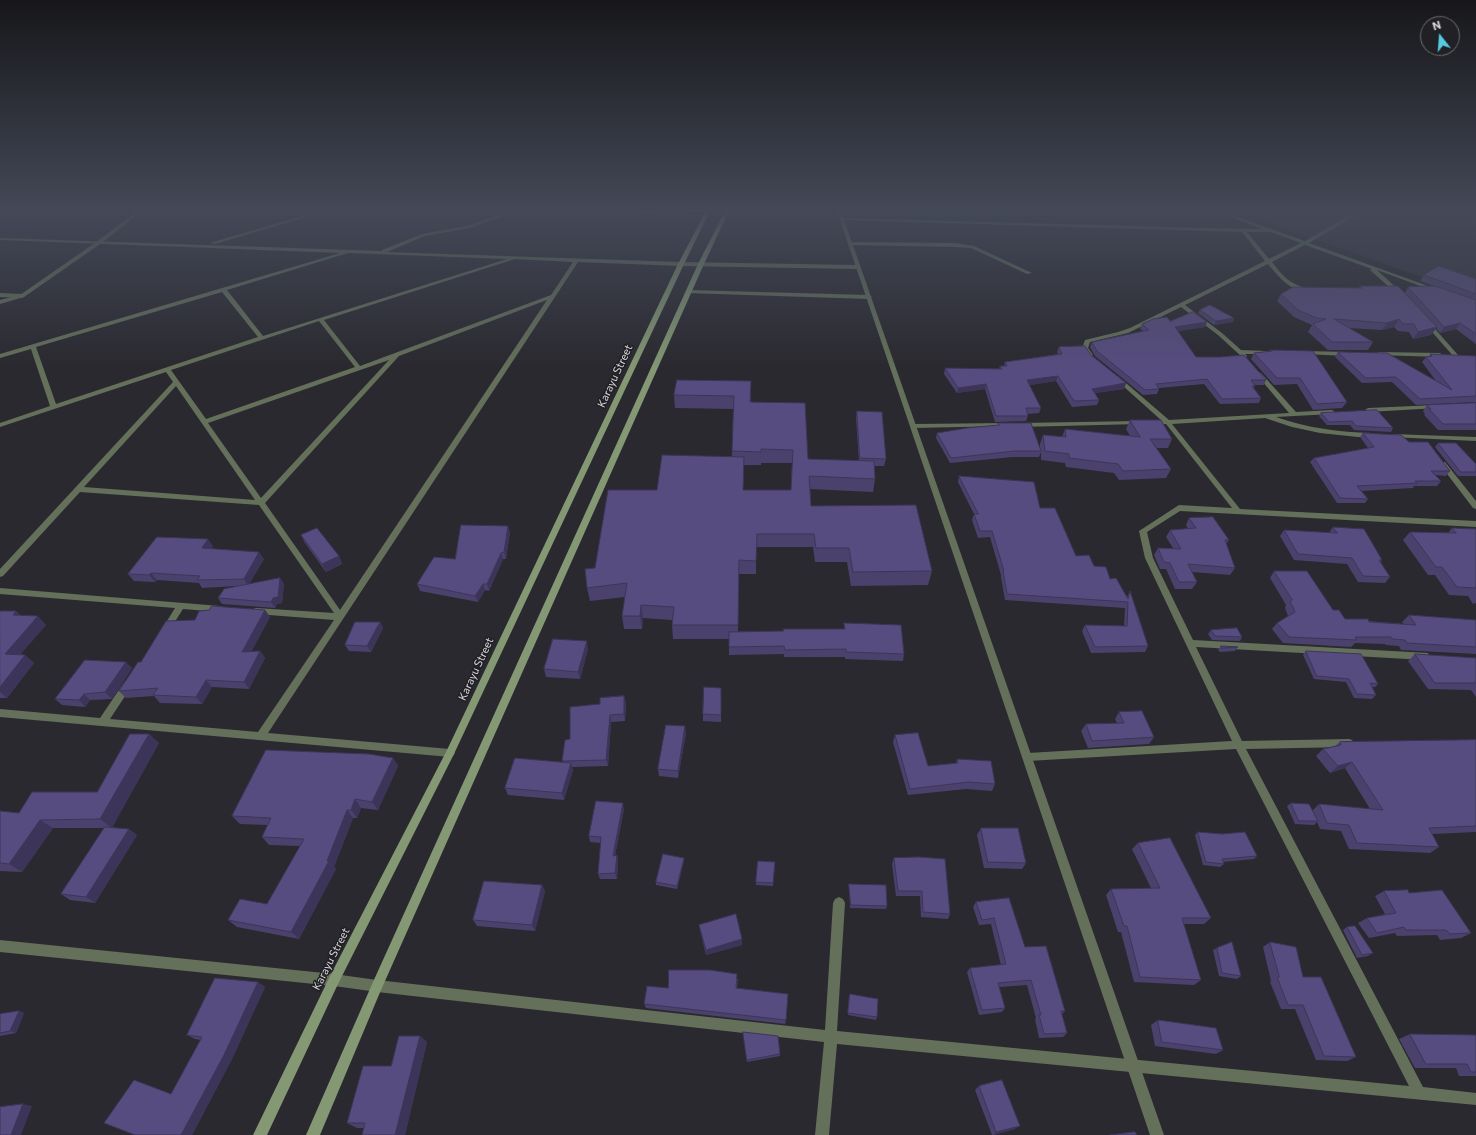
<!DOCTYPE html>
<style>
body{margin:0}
#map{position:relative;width:1476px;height:1135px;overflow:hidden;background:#2a292f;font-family:Commissioner,sans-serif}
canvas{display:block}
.north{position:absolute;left:1420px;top:16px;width:40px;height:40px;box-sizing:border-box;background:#202025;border:1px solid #6a6a6e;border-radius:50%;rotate:343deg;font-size:11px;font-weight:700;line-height:16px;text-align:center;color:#d8d8dc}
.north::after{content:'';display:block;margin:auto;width:14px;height:18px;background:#55cae0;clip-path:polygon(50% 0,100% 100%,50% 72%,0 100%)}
</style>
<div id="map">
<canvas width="1476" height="1135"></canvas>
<div class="north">N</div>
</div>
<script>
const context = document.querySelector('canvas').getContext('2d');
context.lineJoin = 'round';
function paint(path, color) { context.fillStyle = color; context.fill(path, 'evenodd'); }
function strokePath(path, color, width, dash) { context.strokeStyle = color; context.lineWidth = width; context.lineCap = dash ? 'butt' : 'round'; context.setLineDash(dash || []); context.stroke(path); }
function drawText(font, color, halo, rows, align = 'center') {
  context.font = font + ' Commissioner,sans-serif'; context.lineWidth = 3; context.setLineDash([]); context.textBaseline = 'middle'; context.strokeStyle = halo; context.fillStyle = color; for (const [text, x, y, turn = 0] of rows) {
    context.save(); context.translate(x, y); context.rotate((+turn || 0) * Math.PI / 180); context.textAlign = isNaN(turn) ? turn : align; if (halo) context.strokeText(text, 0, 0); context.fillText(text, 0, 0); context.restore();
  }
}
paint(new Path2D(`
 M1235 211H1476V296Z`), '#34333e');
paint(new Path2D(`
 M319 211H327L215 244 210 243Z
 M510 211H517L470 228 425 236 387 252 681 262 858 265 861 267 858 269 681 266 578 262 268 733 450 749 453 750 455 753 453 756 450 757 0 717V709L100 718 125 681 128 680 131 681 133 684 110 719 258 732 334 620 256 614 253 613 252 611 253 609 256 608 334 613 259 505 80 492 3 576 0 577V569L173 382 166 372 0 427V423L50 406 31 349 0 358V354L340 253 0 240V238L382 251V250L422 234 467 226ZM348 253 507 259 263 336 227 290ZM515 259 573 262 551 295 360 366 324 320ZM222 292 258 337 56 404 36 347ZM547 300 340 610 265 503 399 356ZM319 321 355 367 206 419 171 370ZM389 360 261 498 208 423ZM176 386 255 500 84 487Z
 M600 211H634L706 215 708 216 706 217 602 212Z
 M1214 211H1221L1305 241 1357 211H1363L1309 243 1439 290 1434 291 1377 270 1402 293 1397 294 1371 271 1370 270 1372 269 1305 245 1272 262C1285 278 1288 283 1309 289V291C1290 292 1279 277 1268 264L1185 305 1222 333 1241 350 1266 351 1269 353 1268 354H1245L1247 356 1246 357H1242L1218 335 1181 307 1128 333 1090 342 1088 348 1093 355 1090 357 1088 356 1082 348 1085 340 1118 332 1130 328 1265 261 1242 232 842 220 840 219 842 218 1240 229 1242 228 1244 229H1262ZM1247 232H1271L1301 243 1269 259Z
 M850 242 955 243 974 246 1032 273 1027 274 971 248 955 247 848 245V243Z
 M688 290 869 295 872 297 869 299 686 293 685 292Z
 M0 293 22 294 25 296 22 298 0 297Z
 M1427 321 1429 322 1458 355V357H1454L1425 324 1424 323Z
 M1305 351 1348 352 1351 354 1348 356 1303 354 1302 353Z
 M1379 352 1440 353 1443 355 1440 357 1377 355 1376 354Z
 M1259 372 1261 373 1296 412 1332 410 1335 412 1332 414 1276 417C1307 428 1339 432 1372 433L1375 435 1372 437H1358L1320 433 1292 427 1265 418 1172 424 1240 509 1476 521V527L1180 511 1147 532 1153 558 1193 640 1428 653 1429 656 1428 659 1425 660 1196 647 1242 741 1349 739 1352 740 1354 743 1352 746 1349 747 1246 749 1423 1087 1476 1093V1105L837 1044 829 1135H815L824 1042 377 992 334 986 0 952V940L334 974 377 980 825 1030 833 903 835 899 839 897 843 899 845 903 837 1031 1409 1086 1236 749 1028 761 1025 760 1023 757 1025 754 1028 753 1232 741 1145 558 1139 531 1179 505 1232 508 1166 424H1150V422L1161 420 1114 378 1117 376 1119 377 1169 420 1289 413 1257 375 1256 374Z
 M1436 405 1438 406V408L1368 412 1365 410 1368 408Z
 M1138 421 1140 422V424L1020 427 1017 425 1020 423Z
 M1008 423 1010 424V426L913 428 910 426 913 424Z
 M1392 434 1476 437V441L1390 437 1389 436Z
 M1441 462H1445L1476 501V509L1473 508 1441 466 1439 464Z
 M0 588 220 606 223 607 224 609 223 611 220 612 183 609 169 631H163L162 629 175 608 0 594Z`), '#64705a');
paint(new Path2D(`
 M137 211H142L103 242 24 297 0 304V300L20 295 99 240Z
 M837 211H841L1164 1135H1150Z`), '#64705a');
paint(new Path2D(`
 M706 211H710L684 264 453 756 338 984 267 1135H253L330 976 447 750 678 264Z
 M725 211H729L704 264 381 990 320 1135H306L373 982 698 264Z`), '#849874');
paint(new Path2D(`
 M1424 275 1476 279V344L1456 329 1440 333 1436 328 1431 335 1413 339 1409 332 1398 331 1394 327 1382 330 1349 328 1373 342 1368 350H1328L1308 332 1312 325 1294 317 1277 301 1281 294 1359 288 1360 286 1405 293 1408 287 1434 286 1420 281Z
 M1200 310 1234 318 1233 322 1214 325 1198 313Z
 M1170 321 1205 327 1177 331 1196 357 1266 380 1264 385H1254L1255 386 1254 388 1261 398 1259 403 1220 404 1204 384 1159 388V389L1157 394 1143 395 1095 356 1090 347 1092 342 1143 331 1140 329 1142 324Z
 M1059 347 1091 355 1126 383 1124 389 1095 393 1099 400 1097 405 1072 407 1056 381 1029 385 1041 408 1039 413 1028 414V416L1026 421 995 422 985 389 957 393 944 374 945 368 999 369 1000 366H1004L1005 362 1058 354 1057 352Z
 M1270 350 1347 402 1342 408 1313 410 1297 384 1274 385 1251 359 1254 353 1269 351Z
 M1338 352 1436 381 1422 362 1426 357H1429L1430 354 1476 356V402L1416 405 1392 382 1362 383 1335 357Z
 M751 381V402L808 459 859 461 856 419 857 411 886 459 884 466H874L875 479 873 492 810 489 811 506 932 571 928 585 851 586 847 562H815L813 547H756V574H739L738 632 783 631 844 629V623L904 654 903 661 845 659V657H784V654L729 655V639H673L672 625V620L643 618 642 629H624L622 616 625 597 590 601 587 588 595 568 657 490 732 457 733 409 675 408 674 395ZM761 463H792L791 490H743L744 465H761Z
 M1476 403V430H1438L1424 415 1425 414 1423 411 1427 405Z
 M1321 413 1393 428 1391 432 1354 430 1350 425H1327L1319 416Z
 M1130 420 1172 439 1168 448H1156L1171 469 1166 478 1119 480 1114 473 1066 467 1065 463 1041 460V452L1039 457H1013L950 463 936 438 937 433 998 425V423L1040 450V444L1043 435 1062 437 1065 429 1130 436 1126 429Z
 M1363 433 1409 442 1450 471 1446 476 1435 475 1441 481 1437 486H1414L1413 488 1361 491 1368 499 1365 503H1337L1310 462 1314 458 1368 448 1360 437Z
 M1438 443 1476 464V476H1458L1435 447Z
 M959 476 1040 508 1076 556 1094 566 1110 579 1127 597 1130 591 1148 646 1145 652 1091 653 1082 631 1085 625 1124 626 1125 608 1005 600 1001 577V575L990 537 978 538 972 520 974 514 958 482Z
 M1189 518 1229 540 1226 544 1235 568 1230 575 1192 572 1197 582 1192 589H1175L1166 569H1160L1154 555 1158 548H1173L1166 537 1170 530 1188 529 1186 525Z
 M1333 527 1382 560 1381 562 1390 577 1385 583 1358 582 1347 564 1294 560 1280 536 1284 530 1329 533Z
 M1452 528 1476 529V603L1473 604 1468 596 1449 595 1435 575H1428L1403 540 1410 532 1448 533Z
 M510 532 506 559H503L489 591 485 590 478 602 420 591 417 584 455 559Z
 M301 535 339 556 342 564 326 572 305 543Z
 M213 546 211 549 264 559 249 584 280 578 284 584 282 603 277 604 275 608 222 604 218 598 236 586 202 588 199 583 157 580 155 582 134 581 128 574Z
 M1274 571 1333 610 1345 619 1404 624 1402 622 1409 615 1476 620V654L1401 650 1399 646 1386 645 1385 644 1355 643 1351 647 1283 643 1272 629 1277 623 1288 616 1285 608 1286 605 1270 578Z
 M265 610 270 617 251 652 260 651 265 658 249 689 212 687 202 704 160 703 154 696 126 698 119 691 141 662 195 620Z
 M0 611H16L20 615 46 625 20 654 25 655 34 663 7 698H0Z
 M380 622 383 628 371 652 349 651 345 645Z
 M1211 630 1242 637 1240 641 1212 640 1208 634Z
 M1221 646 1238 647 1235 651 1220 652 1218 650Z
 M588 649 580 679 546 677 544 669Z
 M1306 651 1378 684 1375 687H1372L1376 695 1372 699 1354 698 1346 682 1314 679 1303 655Z
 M1415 654 1476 658V697L1471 690 1428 689 1408 661Z
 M132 668 112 699 90 700 85 707 62 705 55 699Z
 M721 688V722L703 721V714Z
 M624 696 626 703 625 721 611 722 608 766 572 767 573 770 564 800 508 795 505 788 563 762 570 739 600 704Z
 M1119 712 1154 737 1149 744 1088 748 1081 731 1086 724 1117 723 1115 719Z
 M686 733 678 778 659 776 658 769Z
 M149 734 159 743 112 827 137 835 95 903 70 900 61 894 104 828H53L22 872 0 871V811L19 813 97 792Z
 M895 735 928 766 956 763 957 759 995 784 992 791 966 789 908 795 893 742Z
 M1476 740V832L1432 834 1439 847 1430 853 1349 849 1341 831 1320 829 1317 822 1314 825 1295 824 1287 806 1291 803 1313 810 1319 804 1370 809 1345 768 1330 773 1316 756 1323 749 1335 746 1340 742Z
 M393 758 398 766 378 810 361 808 357 818H353L334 867 336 869 299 939 237 927 228 920 267 904 300 846 269 845 262 837 267 825 240 824 232 816Z
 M624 809 615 856 617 855 618 861 617 879H600L598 874 601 843 590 842 589 836Z
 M981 828 1026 863 1022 869 984 868 977 835Z
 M1198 832 1222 834 1257 856 1254 859 1223 862 1224 864 1220 867 1203 865 1195 835Z
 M1138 843 1211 918 1204 924H1183L1201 980 1194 985 1134 982 1121 932H1118L1106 895 1111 889 1151 888 1132 849Z
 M684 858V861L677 889 656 885V882Z
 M894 858 950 914 948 919 921 917 920 896H896L892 864Z
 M758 861 775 862 773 886 756 885Z
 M849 884 887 906 886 909 850 908 849 887Z
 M542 885 545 891 535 931 477 926 473 920Z
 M1384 891 1409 893 1471 933 1461 938 1440 940 1437 935 1397 936 1395 933 1369 938 1358 923 1367 918 1385 914 1375 896Z
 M976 902 1025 947 1065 1011 1062 1014 1067 1033 1063 1037 1039 1038 1035 1019 1036 1018 1027 985 999 987 1005 1008 1002 1012 979 1015 967 972 970 968 1001 965 991 924 979 925 973 907Z
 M699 925 742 939V945L706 955 700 930Z
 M1347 927 1373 953 1368 956 1357 958 1343 930Z
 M1270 942 1303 977 1356 1057 1347 1061 1316 1060 1295 1009H1281L1270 982 1271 981 1263 947Z
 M1217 948 1241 976 1237 979 1219 976 1213 950Z
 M738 979 737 988 786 1020 785 1024 646 1008 644 1004 668 988Z
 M258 982 265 987 232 1059 192 1135 171 1094 201 1040 195 1039 187 1035Z
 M850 994 877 1017 876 1020 848 1015 849 996Z
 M19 1011 24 1013 16 1033 0 1036V1014Z
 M1158 1020 1223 1050 1216 1054 1155 1046 1151 1025Z
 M743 1032 780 1054V1056L747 1062Z
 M1410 1034 1476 1035V1076H1459L1456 1068H1415L1399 1039Z
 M420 1036 427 1042 405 1135H362L364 1128H357L347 1123 391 1066Z
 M979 1086 1015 1129 994 1135H992L975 1090Z`), '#4b416d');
paint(new Path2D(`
 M1234 318 1233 322 1214 325 1216 321Z
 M1399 319 1394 327 1382 330 1387 323Z
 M1207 322 1205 327 1173 332 1175 327Z
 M1460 323 1456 329 1440 333 1444 327Z
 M1437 327 1431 335 1413 339 1418 332Z
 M1058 376 1056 381 1025 386 1027 380Z
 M1126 383 1124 389 1090 394 1092 389Z
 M986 384 985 389 957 393 958 388Z
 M508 526 510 532 506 559 504 552Z
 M208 539 213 546 207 556 202 548Z
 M259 552 264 559 248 586 244 579Z
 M501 553 503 559 489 591 487 584Z
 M339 556 342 564 326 572 322 564Z
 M151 573 157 580 155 582 149 575Z
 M280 578 284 584 282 603 277 604 275 608 271 602 273 598Z
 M483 584 485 590 478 602 475 596Z
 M641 605 643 618 642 629 640 616Z
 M265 610 270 617 247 659 242 652Z
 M16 611 24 620 13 615Z
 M38 616 46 625 14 662 5 654Z
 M380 622 383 628 371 652 367 646Z
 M587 641 588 649 580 679 578 672Z
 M260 651 265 658 249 689 244 682Z
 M25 655 34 663 7 698 0 692V687Z
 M126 662 132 668 112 699 105 692Z
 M206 680 212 687 202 704 196 697Z
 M84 694 90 700 85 707 79 700Z
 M624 696 626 703 625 721 624 714Z
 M610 715 611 722 608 766 606 760Z
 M685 726 686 733 678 778V771Z
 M149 734 159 743 112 828 100 819Z
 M393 758 398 766 378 810 372 802Z
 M1352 762 1345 768 1330 773 1338 766Z
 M571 763 573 770 564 800 562 793Z
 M355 799 361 808 357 818 351 810Z
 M623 803 624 809 614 861 613 856Z
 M347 810 353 818 334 867 336 869 299 939 291 932 327 861Z
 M40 820 53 828 22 872 9 864Z
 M129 829 137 835 95 903 86 897Z
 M617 855 618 861 617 879 615 873Z
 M684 858V861L677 889V886Z
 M542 885 545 891 535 931 532 925Z
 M742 939V945L706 955V950Z
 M258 982 265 987 232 1059 192 1135H181Z
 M19 1011 24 1013 16 1033 10 1031Z
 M420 1036 427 1042 405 1135H395Z
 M23 1104 32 1106 21 1135H11Z
 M1020 1126 1015 1129 993 1135 996 1132Z`), '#3d3559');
const building = new Path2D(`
 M1439 266 1476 279V294L1424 275Z
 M1360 286H1398L1437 327 1418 332 1414 324H1403L1399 319 1387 323 1334 319 1373 342H1332L1313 324 1326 319 1317 318 1298 310 1281 294 1293 287 1362 288Z
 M1435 286 1476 300V334L1460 323 1444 327 1408 287Z
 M1210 305 1234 318 1216 321 1200 310Z
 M1193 312 1207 322 1175 327 1196 357H1220L1244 355 1266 380H1251L1255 386H1252L1261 398 1222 399 1207 379 1156 384 1159 389 1145 390 1097 351 1092 342 1149 330 1142 324 1153 319 1167 317 1170 321Z
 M1085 346 1091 355 1126 383 1092 389 1099 400 1074 401 1058 376 1027 380 1041 408H1026L1028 416H996L986 384 958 388 945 368 1002 369 1000 366H1007L1005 362 1062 354 1059 347Z
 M1270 350 1313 351 1347 402 1317 404 1300 378H1277L1254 353 1272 351Z
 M1338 352 1387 353 1452 390 1426 357 1432 356 1430 354 1476 356V396L1420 399 1396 377 1366 378Z
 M677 380 751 381 750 402 805 403 808 459 874 461 875 479 809 476 811 506 916 505 932 571 853 572 849 548H816L814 534H757L756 561 739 560 738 625H672L674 607 641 605 640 616H622L627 583 587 588 585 569 595 568 608 490H657L662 455 744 457 743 490H791L793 450 761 449V452L732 451 734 396 674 395Z
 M1476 403V424H1443L1429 409H1431L1427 405Z
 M1377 410 1393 428 1356 426 1352 421 1329 422 1321 413Z
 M857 411 882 412 886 459 860 458Z
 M1130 420H1161L1172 439H1150L1171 469 1123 471 1118 464 1069 458V454L1045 451 1043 435 1066 437 1065 429 1140 437Z
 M998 423H1031L1041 451H1015L951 458 937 433 967 428 999 425Z
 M1363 433 1401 435 1409 442H1428L1450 471H1431L1441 481H1415L1417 483 1357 486 1368 499 1340 498 1314 458 1374 447Z
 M1438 443H1456L1476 464V472H1461Z
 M959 476 1034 482 1040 508H1055L1076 556 1089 555 1094 566 1106 567 1110 579 1116 578 1128 599 1130 591 1148 646 1095 647 1085 625 1127 626 1128 602 1007 594 1003 571H1004L992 531H980L974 514H978Z
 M1213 517 1229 540H1225L1235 568 1188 564 1197 582H1179L1170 563 1164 562 1158 548 1181 549 1170 530 1196 528 1189 518Z
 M461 525 508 526 504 552 501 553 487 584H483L475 596 417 584 434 557 455 559Z
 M1333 527 1364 529 1382 560H1379L1390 577 1363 576 1352 558 1298 554 1284 530 1337 533Z
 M317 528 339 556 322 564 301 535Z
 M1452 528 1476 529V588L1457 587 1442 567H1436L1410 532 1456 533Z
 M157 537 208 539 202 548 259 552 244 579 197 580 200 576 151 573 149 575 128 574Z
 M1274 571H1307L1333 610H1339L1345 619H1368L1369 622 1416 625 1409 615 1476 620V647L1407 643 1405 640 1392 639 1391 637H1355L1357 640 1289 637 1277 623 1295 612 1290 601 1292 600Z
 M280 578 278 597 273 598 271 602 218 598 224 589Z
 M212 606 265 610 242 652 260 651 244 682 206 680 196 697 153 695 158 688 119 691 138 662H141L166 621 195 620 199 611 209 610Z
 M0 611H16L13 615 38 616 5 654 25 655 0 687Z
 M355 622H380L367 646 345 645Z
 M844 623 901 625 904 654 846 652V649L785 650 784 646 729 647V632L784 631 783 629H845Z
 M1237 628 1242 637 1215 636 1211 630Z
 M553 639 587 641 578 672 544 669Z
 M1221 646 1238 647 1222 648Z
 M1306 651 1361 654 1378 684 1370 683 1376 695 1357 694 1349 679 1317 676Z
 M1415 654 1476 658V683H1435Z
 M85 660 126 662 105 692 84 694 79 700 55 699Z
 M704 687 721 688V715L703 714Z
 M624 696V714L610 715 606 760 562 761 565 740 570 739V707L600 704V698Z
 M1142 711 1154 737 1092 741 1086 724 1124 723 1119 712Z
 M666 725 685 726 678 771 658 769Z
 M918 733 928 766 958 763 957 759 991 761 995 784 969 782 910 789 895 735Z
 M130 734H149L100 819 40 820 9 864 0 863V811L19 813 32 792H97Z
 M1476 740V826L1429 828 1439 847 1357 843 1349 825 1327 823 1319 804 1383 810 1352 762 1338 766 1323 749 1341 745 1340 742Z
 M266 750 369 754 393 758 372 802 355 799 351 810H347L327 861H329L291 932 228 920 240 899 267 904 304 839 262 837 271 818 232 816Z
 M515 758 571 763 562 793 505 788Z
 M596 801 623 803 613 856 617 855 615 873 598 874 601 837 589 836Z
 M1291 803 1309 804 1318 821H1299Z
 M105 827 129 829 86 897 61 894Z
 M981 828H1018L1026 863 988 862Z
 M1198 832 1222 834 1245 832 1257 856 1222 859 1224 864 1206 862Z
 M1170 838 1211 918H1182L1201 980 1140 977 1127 926H1124L1111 889 1160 888 1138 843Z
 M663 854 684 858 677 886 656 882Z
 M919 857 945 859 950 914 923 912 922 891H898L894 858Z
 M758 861 775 862 773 883 756 882Z
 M484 881 542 885 532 925 473 920Z
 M849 884 886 885 887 906 851 905Z
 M1408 890 1409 893 1442 890 1471 933 1450 934 1446 930H1406L1404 927 1377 933 1367 918 1396 913 1384 891Z
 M1009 898 1025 947 1046 946 1065 1011H1061L1067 1033 1044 1034 1039 1015H1041L1031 980 998 983 1005 1008 982 1010 970 968 1006 964 994 918 982 920 976 902Z
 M736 914 742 939 706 950 699 925Z
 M1355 926 1373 953 1362 955 1347 927Z
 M1232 942 1241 976 1222 973 1217 948Z
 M1270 942 1296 947 1303 977H1321L1356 1057 1324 1056 1303 1005H1288L1277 977H1279Z
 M669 970H710L737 974 736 988 788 994 786 1020 644 1004 647 986 668 988Z
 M215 978 258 982 224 1055 181 1135H135L104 1123 134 1080 171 1094 202 1037 187 1035Z
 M850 994 878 999 877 1017 848 1013Z
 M19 1011 10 1031 0 1033V1014Z
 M1158 1020 1216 1028 1223 1050 1162 1042Z
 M743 1032 778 1036 780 1054 747 1060Z
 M1410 1034 1476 1035V1072H1471L1467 1064H1426Z
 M399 1036H420L395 1135H362L365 1123H347L363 1066H391Z
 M1002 1080 1020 1126 996 1132 979 1086Z
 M23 1104 11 1135H13H0V1107Z
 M1135 1132 1137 1135H1110Z`);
paint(building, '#574c7f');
strokePath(building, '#3d3559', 1);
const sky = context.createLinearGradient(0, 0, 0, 370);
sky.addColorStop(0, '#17171a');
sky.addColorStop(0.57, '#444958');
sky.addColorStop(1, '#44495800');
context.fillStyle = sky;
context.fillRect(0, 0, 1476, 370);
drawText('11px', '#d8d8dc', '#202025', [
 ["Karayu Street",615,376,-65],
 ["Karayu Street",476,669,-65],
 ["Karayu Street",331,959,-63]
]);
</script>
